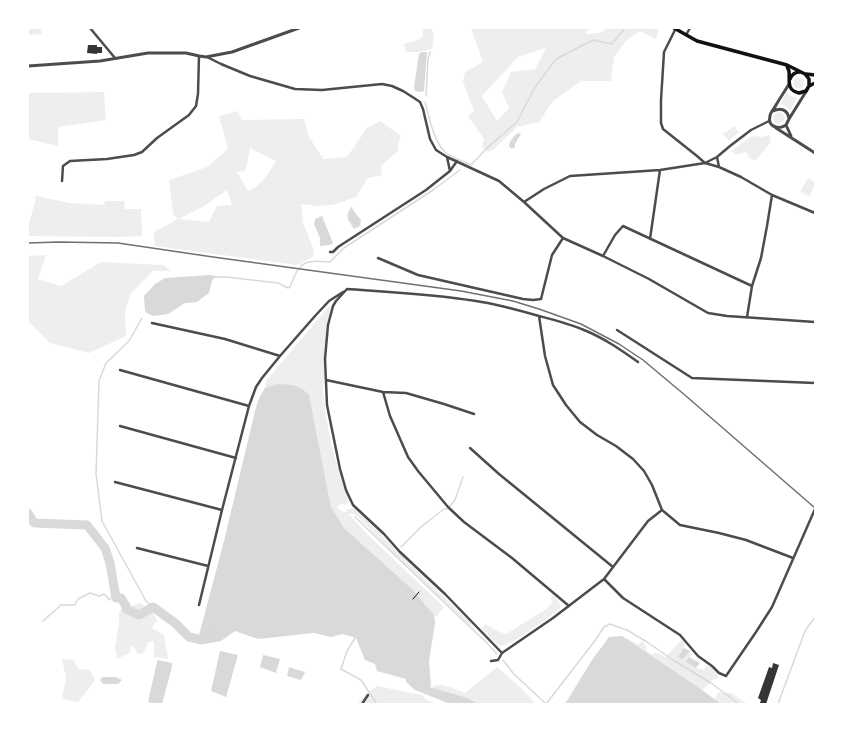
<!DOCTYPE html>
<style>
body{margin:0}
#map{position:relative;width:843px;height:732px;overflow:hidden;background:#fff;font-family:Manrope,sans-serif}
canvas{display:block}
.frame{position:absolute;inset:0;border:29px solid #fff;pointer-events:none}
</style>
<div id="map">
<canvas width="843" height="732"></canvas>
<div class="frame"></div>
</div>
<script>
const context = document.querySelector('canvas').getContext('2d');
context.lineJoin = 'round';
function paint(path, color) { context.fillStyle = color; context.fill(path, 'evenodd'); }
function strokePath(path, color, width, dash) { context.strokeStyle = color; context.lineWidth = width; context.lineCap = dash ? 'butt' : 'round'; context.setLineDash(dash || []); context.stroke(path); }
paint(new Path2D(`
 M28 28H40L42 34 28 35Z
 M423 28H431L434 35 432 49 418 52H406L404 44 419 40 423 36Z
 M471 28H589L585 34 599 33 607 28H659L656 39 640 31 627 40 614 57 611 81H581L553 101 539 122 517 127 493 150 488 152 482 147 484 139 468 116 474 111 463 82 465 72 483 62ZM546 48 535 69 511 72 502 92 509 108 497 121 482 96 518 57Z
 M793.5 83a5.5 5.5 0 1 1 11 0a5.5 5.5 0 1 1-11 0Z
 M104 92 106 120 58 127V146L28 139V93Z
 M787 92 791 96 797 98 790 110 785 106 780 104Z
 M237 111 242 120 304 119 308 135 323 159 347 157 367 128 380 121 401 136 398 145V151L381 166 382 175 368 178 356 197 333 205 317 206 301 204 303 223 314 250 313 257 297 265 155 246 154 232 178 219 173 214 169 180 207 167 228 149 219 116ZM250 148 276 161C268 174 263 184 248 191L237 172 246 170ZM227 190 232 205 217 206 209 222 179 219 204 206Z
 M773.5 118a5.5 5.5 0 1 1 11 0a5.5 5.5 0 1 1-11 0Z
 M734 126 739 132 729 141 723 134Z
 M768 135 771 137 770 143 756 160 750 159 746 152 736 155 731 151 752 136 762 137Z
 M808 178 815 182V186L809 196 800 192Z
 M36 196 70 203 104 205 105 201H124L125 209H141L142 236 117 237 28 236 29 223 34 206Z
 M46 255 38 279 61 286 101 262 163 265 171 271H153L131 293 125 311 126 336 89 353 50 343 28 321V256Z
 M330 305 331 308 328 321 323 391C326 428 336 466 349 501L347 504 345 505 342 503 339 505 337 508 341 511 346 512 347 509 353 508 362 515 405 559 472 624 470 626 393 553 358 517 351 513 350 515 368 535 444 607 436 617 413 590 344 528 331 507 309 395 277 384 265 388 266 381Z
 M552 595C558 598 561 603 560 609 547 618 512 647 498 646L482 629 485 624 500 632 506 634 546 609 552 603 551 599Z
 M140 603 152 611 157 620 152 628 164 635 168 659 154 657V641L148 642 143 654H138L132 645 129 653 117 659 115 647 119 623V611Z
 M627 638 638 645 642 641 646 646V650L651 654 657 653 663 656 666 657 681 640 685 643 684 648 678 657 682 660 690 651 691 655 689 657 696 668 704 670 707 665C712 668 717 672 719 678L712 680 708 685 702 690 672 677 622 642Z
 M62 659 73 660 79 669 90 670 95 680 78 702 62 699 66 677Z
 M497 667 520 687 536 704H475L433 689 434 686C444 682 456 690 465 693Z
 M377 686 422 695 425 699 438 704H357L366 694Z
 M719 692 731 693 748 704H721L714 699Z`), '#eee');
paint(new Path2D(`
 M421 52H427L424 91 420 92 415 91 414 87 419 54Z
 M518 133 521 134 515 144V147L512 149 509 146C509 141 514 136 518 133Z
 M352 206 353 210 361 220 360 226 354 229C348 218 344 218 352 206Z
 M322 216 333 243 330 245 320 246V238L314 224 315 219Z
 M209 275 216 276 212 281 209 293 197 302 185 303 168 314 153 316 147 313 145 311 144 296 155 284 165 278Z
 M277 384C291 385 299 384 309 395L331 507 344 528 413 590 434 615 435 622 433 636 429 661 431 685 430 687 467 698 478 704H450L415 690 406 682V679L377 671 375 664 365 660 356 638 343 634 331 637 314 633 258 639 235 631 221 641 204 644 199 635 224 541 255 411 259 398 265 388Z
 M622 636 702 690 721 704H565L592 660 609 637Z
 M684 648 690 651 682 660 678 657Z
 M220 651 238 655 226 697 211 691Z
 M263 655 280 659 276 673 260 667Z
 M689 657 700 663 696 668 686 662Z
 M158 660 172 663V667L162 704H154L148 702 157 662Z
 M289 667 305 672 301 680 287 676Z
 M103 677H116L122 680 118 684H103L100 680Z`), '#d9d9d9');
strokePath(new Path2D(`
 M426 96 428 59 430 52
 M425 102C429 117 434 142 445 152 452 158 463 161 471 165L487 148 517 122 535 87 556 59 593 40 612 44 625 28
 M215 277H226L278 283 288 288 290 287C300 261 303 260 330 262L344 248 433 190 460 170
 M142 318 129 341 106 363 99 381 96 474 102 521 146 601 153 607
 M450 506 455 500 463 477
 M355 517 452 610 486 642 497 654
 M401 547 421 527 444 509H447
 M43 621 61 605H75L78 599 90 593 99 596 104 594 107 597 109 600 111 598 114 600 116 598
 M355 638 347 651 341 669 361 680 377 704
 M503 660 514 674 546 704 594 642 604 627 610 624 627 630 647 642 673 660 711 683 739 704
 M778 704 805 631 815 617`), '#d9d9d9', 1.5);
strokePath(new Path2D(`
 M28 513 34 523 87 525 105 548 110 563 116 598H121L126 606V609L139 615 153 607 175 623 189 637 202 640 212 635`), '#d9d9d9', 9);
paint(new Path2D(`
 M88 45H97V47H102V53H97V54L87 53Z
 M773 663 779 665 766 704H761L760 703 761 700 758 698 769 667 772 668Z`), '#353535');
strokePath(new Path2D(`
 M413 599 419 592`), '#111', 1);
strokePath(new Path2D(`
 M90 28 115 58
 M675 30 664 52 661 100V123L663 129 697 156 705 163 717 157 730 146 751 130 769 121
 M686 35 690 28
 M207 57 221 64 250 76 295 89 322 90 382 84 392 86 403 91 414 98 420 102 423 109 430 139 436 150 447 157 499 181 524 202 563 238 603 256 649 279 708 313 727 316 815 322
 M447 157 450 171
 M717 157 719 167
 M62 181 63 166 70 161 107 159 134 155 142 152 157 138 189 115 196 106 198 94 199 56
 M524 202 544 189 570 176 660 170 705 163 719 167 741 177 772 195 815 213
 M650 239 660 170
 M330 252H333L338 247 426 190 450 171 457 161
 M603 256 615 235 623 226 752 286
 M378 258 418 275 523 299 533 300 541 299 552 255 563 238
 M347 289C390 292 433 294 476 301 497 304 518 310 539 316L545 356 553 385 566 405 580 422 597 435 616 446 633 459 644 471 652 485 662 510 680 525 719 533 746 540 793 558
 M347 289 336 301 333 306 328 325 325 359 327 405 340 469 346 490 353 505 384 534 400 552 445 594 502 653
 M539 316C554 320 570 324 584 330 604 338 621 350 638 362
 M747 317 752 286 761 258 767 226 772 195
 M152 323 225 339 280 356
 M617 330 692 378 815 383
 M120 370 249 406
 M326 380 383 392 406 393 444 404 474 414
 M383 392 390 416 408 457 418 471 448 507 464 522 512 558 569 606
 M120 426 236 458
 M470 448 499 474 613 567
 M115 482 222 510
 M137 548 208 566
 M604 579 623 598 680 635 698 656 712 666 719 673 726 676 756 632 772 607 815 509
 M199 605 222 510 249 406 256 387 262 378 280 356 315 316 329 301 343 292
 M491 661 498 660 502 653 553 618 604 579 648 521 662 510
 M362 704 368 695`), '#4c4c4c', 2.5);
strokePath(new Path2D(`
 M28 66 100 61 148 53H186L199 56 206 57 232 52 299 28
 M789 84C785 91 780 98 776 105 774 109 770 113 770 116 767 127 779 130 786 125L789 119 807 90
 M773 111C781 107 788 110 789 119
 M786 125 791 136
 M776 128 815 153`), '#4c4c4c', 3);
strokePath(new Path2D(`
 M674 28 697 41 787 65 805 74 809 79V86L806 91 799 93C786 90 790 81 789 71 788 69 787 67 787 65
 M806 74 815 75
 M790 79C792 74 795 72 800 72
 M809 86 815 83`), '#111', 3.5);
strokePath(new Path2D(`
 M28 243 58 242 118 243 213 257 461 291 513 301 539 309 581 324 619 344 643 360 686 396 815 508`), '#707070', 1.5);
</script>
